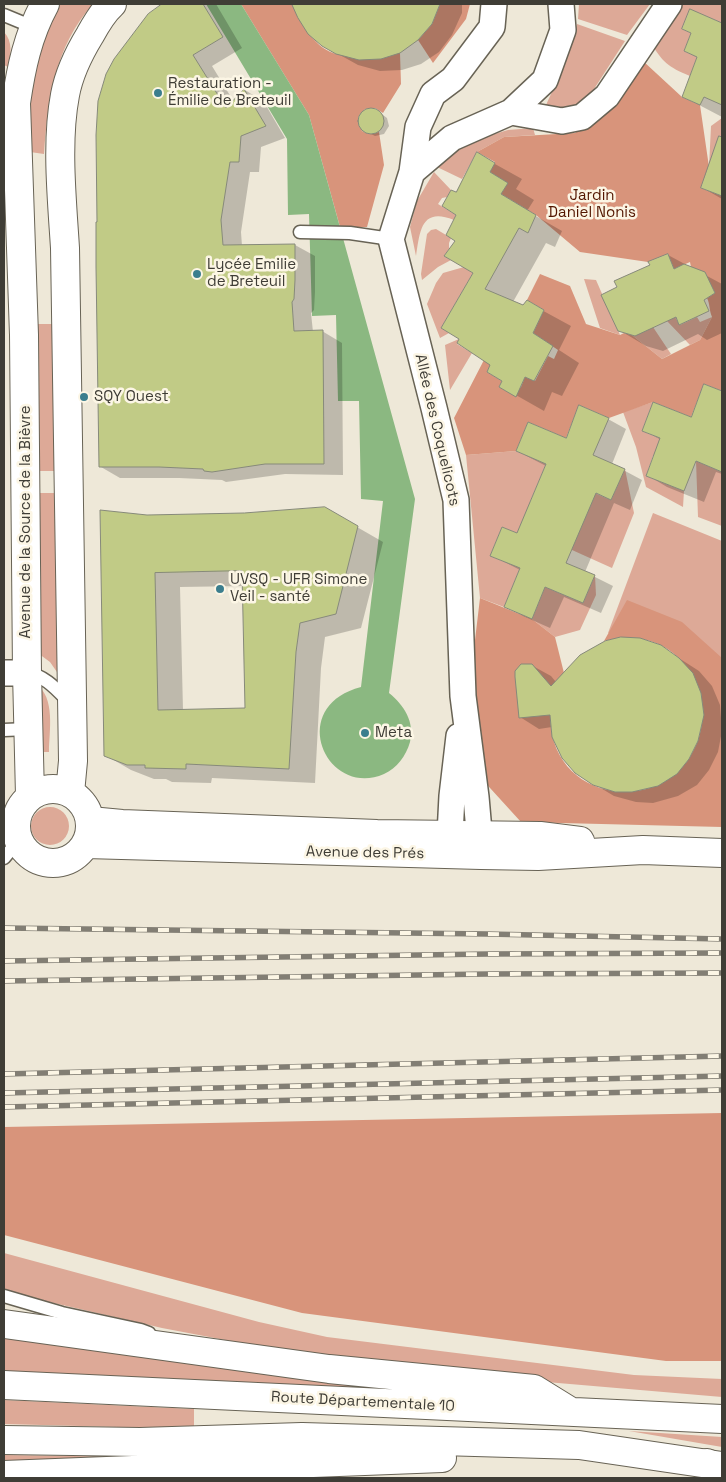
<!DOCTYPE html>
<meta charset="utf-8">
<style>
body{margin:0}
#map{position:relative;width:726px;height:1482px;overflow:hidden;background:#eee8d8;font-family:"Space Grotesk",sans-serif}
canvas{display:block}
.frame{position:absolute;inset:0;border:5px solid #3f3d36;pointer-events:none}
</style>
<div id="map">
<canvas width="726" height="1482"></canvas>
<div class="frame"></div>
</div>
<script>
const context = document.querySelector('canvas').getContext('2d');
context.lineJoin = 'round';
function paint(path, color) { context.fillStyle = color; context.fill(path, 'evenodd'); }
function strokePath(path, color, width, dash) { context.strokeStyle = color; context.lineWidth = width; context.lineCap = dash ? 'butt' : 'round'; context.setLineDash(dash || []); context.stroke(path); }
function drawText(font, color, halo, rows, align = 'center') {
  context.font = font + ' "Space Grotesk",sans-serif'; context.lineWidth = 5; context.setLineDash([]); context.textBaseline = 'middle'; context.strokeStyle = halo; context.fillStyle = color; for (const [text, x, y, turn = 0] of rows) {
    context.save(); context.translate(x, y); context.rotate((+turn || 0) * Math.PI / 180); context.textAlign = isNaN(turn) ? turn : align; if (halo) context.strokeText(text, 0, 0); context.fillText(text, 0, 0); context.restore();
  }
}
paint(new Path2D(`
 M60 4H93C55 46 48 99 44 154L30 152C30 126 29 98 34 72 39 48 50 26 60 4Z
 M579 4H650L627 35 578 19Z
 M676 4H722V23L690 10 682 29 691 33 684 51 697 57 690 76C668 67 662 62 650 41Z
 M577 24 625 41 585 103 568 112 546 105 560 74Z
 M4 32C13 42 11 54 8 67L4 65Z
 M722 118V159L718 170 709 167 711 126Z
 M533 128 535 135 504 137 477 152 462 179 437 167 464 143 508 130Z
 M434 172 451 190 447 197 442 198 438 204 456 215 454 220C421 207 420 231 416 256L410 227 417 201Z
 M436 229 451 238 449 243V249L444 256 451 260 438 267 422 280 421 274 427 234 431 230Z
 M464 267 473 273 441 328 449 333 440 338 427 304 436 283 443 273Z
 M584 279 596 280 620 335 600 328Z
 M675 317 680 325 697 317 700 322 712 317 700 340 690 345 667 321Z
 M31 324H53L56 471H34Z
 M653 327 671 354 662 359 632 335Z
 M459 339 457 344 472 353 450 390 445 345Z
 M653 402 642 431 669 442 653 456 646 476 684 491 683 507 646 487 636 447 623 412Z
 M516 451 546 464 530 502 539 542 502 527 490 556 520 568 504 607 480 598 466 455Z
 M696 461 722 472V526L698 517Z
 M625 469 634 513 612 568 572 550 571 483 611 500Z
 M34 493H57L59 675 50 662 35 651Z
 M653 513 722 541V785L676 782 708 725 697 668 637 628 608 633Z
 M595 575 596 595 580 630 555 637 532 619 545 587 583 603Z
 M36 684C56 698 49 731 49 752H37Z
 M31 826a19 19 0 1 1 38 0a19 19 0 1 1-38 0Z
 M4 1253 259 1322 327 1337 634 1375 722 1379V1397L406 1370 325 1359 162 1328 45 1301 4 1289Z
 M4 1331 363 1382V1388L4 1372Z
 M4 1400 194 1409V1429L4 1424Z
 M629 1431 722 1437V1447Z
 M4 1455 144 1457 4 1467Z`), '#dda997');
paint(new Path2D(`
 M241 4H293C300 22 316 51 338 54 358 56 380 53 400 53L401 84 383 113 375 108 365 109 358 118 362 131 369 134 379 132 384 165 367 227H340L309 115Z
 M440 4H470L466 19 433 63 418 40 432 24Z
 M643 61 682 97 700 105 709 167 701 188 722 196V391L704 384 691 417 653 402 609 418 579 405 566 438 528 422 516 451 466 455 454 418 485 358 492 362 487 372 502 381 499 387 512 394 521 387 525 377 535 381 548 356 554 359 558 350 533 333 544 310 527 300 540 274 570 286 586 324 620 335 624 333 632 335 662 359 700 340 712 317C709 310 710 304 707 298L715 293 706 276 691 267 690 262 674 269 668 254 648 262 580 252 536 215 501 194 507 183 490 172 495 162 477 152 504 137 575 133 626 85Z
 M480 598 532 619 555 637 564 673C560 680 556 686 553 693 549 703 550 716 551 727 560 810 683 816 701 729 706 704 700 682 683 663 662 638 634 634 604 641L627 600 682 622 722 658V827L521 822 480 777 470 682Z
 M722 1113V1361H666L302 1313 4 1235V1127Z`), '#d8947b');
paint(new Path2D(`
 M206 4H241L309 115 415 499 389 693C404 705 415 722 410 742 406 756 397 768 384 774 327 799 285 707 361 687L383 501 361 499 359 401H338L336 315 312 316 309 214 288 215 287 139Z`), '#8bb881');
paint(new Path2D(`
 M165 4H216L242 48 212 66 234 102 245 90 264 102 285 138 261 147 259 172H250L241 232 242 246 295 245 315 256V292L314 310 311 313 313 332 322 331 342 343 343 475 285 474 226 482 222 480 179 478H120L101 467 149 15Z
 M294 4H462V13L452 35 439 52 421 64 402 70 380 71 358 65 322 45 299 18Z
 M690 11 722 24V117L684 97 698 58 686 51 692 33Z
 M375 109 387 118 389 126 384 134 375 136 363 130 360 118 366 110Z
 M477 154 522 179 516 189 534 200 527 211 562 231 555 247 546 243 513 302 524 307 527 302 571 326 559 350 579 363 562 396 552 392 544 411 500 386 503 380 492 365 475 272 457 240 456 194Z
 M722 162V199L703 188 719 171Z
 M668 255 722 284V333L707 340 698 334 663 351 646 346 619 330V288Z
 M705 386 722 393V474L716 472 704 502 667 487 647 475 661 440 643 430 692 419Z
 M608 419 626 429 612 464 642 480 630 510 614 503 585 572 613 586 601 613 564 597 550 628 523 616 505 606 520 570 491 555 517 535 546 466 517 451 566 439Z
 M324 508 383 542 361 628 325 637 321 668 315 783 212 778 211 783 172 782 166 779H154L131 770 105 755 147 516 245 515ZM244 586 246 709 183 710 180 587Z
 M660 646 699 671 712 686 720 705 722 731 718 752 709 770 697 785 678 796 653 803 636 802 614 796 594 784 552 727 539 729 520 717 531 665 551 676 556 682Z`), '#0003');
const building = new Path2D(`
 M162 4H203L223 37 193 55 226 108 244 89 266 126 241 136 239 162H230L221 220 223 245 295 244V280L294 299 292 302 294 331 323 330 324 464H265L212 472 204 471 203 469 159 467H99L96 267V222H97L96 135 98 101 106 74 114 59 148 14Z
 M292 4H440L432 24 418 40 400 53 381 59 359 60 336 54 322 46 308 34 298 18Z
 M690 9 722 23V105L704 97 700 105 682 97 697 57 684 51 691 33 682 29Z
 M358 121a13 13 0 1 1 26 0a13 13 0 1 1-26 0Z
 M719 136 722 137V196L701 188Z
 M477 152 495 163 490 172 508 183 501 194 536 215 528 233 519 228 485 289 523 305 527 300 544 310 533 333 553 346 534 381 525 377 516 397 499 387 502 381 487 372 490 365 457 343 459 339 441 328 473 273 444 256 455 241 446 235 456 215 442 206 451 190 456 192Z
 M668 254 674 269 684 264 705 272 715 293 704 300 709 311 679 325 676 317 635 336 618 331 601 295 617 287 614 281 650 265 648 262Z
 M704 384 722 391V472L696 461 684 491 646 476 660 438 642 431 653 402 691 417Z
 M579 405 609 418 593 455 625 469 611 500 596 493 566 563 595 575 583 603 545 587 532 619 504 607 520 568 490 556 502 527 517 533 546 464 516 451 528 422 566 438Z
 M325 507 358 526 336 614 300 623 296 652 289 769 186 764V769L145 768V765H127L104 756 100 510 147 515 244 513ZM242 571 245 708 158 710 155 573Z
 M621 637 640 638 661 645 679 658 693 673 701 693 704 715 698 741 689 759 677 774 658 786 632 792H615L593 785 575 773 562 758 552 737 550 715 519 718 515 677V671L521 664H532L551 686 580 655 605 641Z`);
paint(building, '#c1cb86');
strokePath(building, '#86897a', 1);
const service = new Path2D(`
 M4 15 33 27
 M300 232 350 233 391 239
 M27 673C46 676 57 690 70 703
 M4 730 28 729
 M4 858 18 841
 M4 1296 62 1313 141 1330 149 1333`);
const minor = new Path2D(`
 M511 112 562 121 582 117 607 96 669 4
 M412 172 452 138 511 112 545 80 563 30 561 4
 M4 673H27
 M4 827 15 829
 M449 854 452 796 459 736
 M481 854 476 797 463 696 456 500 434 408 391 239 412 172 418 127 433 94 453 79 492 27 494 4`);
const secondary = new Path2D(`
 M16 826a37 37 0 1 1 74 0a37 37 0 1 1-74 0Z
 M70 793 73 761 65 248C62 200 56 142 65 95 69 73 79 53 90 35 96 24 103 12 112 4
 M30 796 27 673 24 335 16 103C21 68 28 35 45 4
 M90 821 122 824 377 834 540 836 580 841
 M86 844 481 855 538 856 643 850 722 853`);
const primary = new Path2D(`
 M4 1324 329 1369 534 1389 568 1410
 M4 1385 722 1419
 M4 1440 140 1442 302 1437 579 1445 722 1466
 M4 1475 442 1458`);
const motorway = new Path2D(`
 M707 1463 722 1471`);
strokePath(service, '#686355', 15);
strokePath(minor, '#686355', 28);
strokePath(secondary, '#686355', 30);
strokePath(primary, '#686355', 30);
strokePath(motorway, '#686355', 30);
strokePath(service, '#fff', 12);
strokePath(minor, '#fff', 25);
strokePath(secondary, '#fff', 28);
strokePath(primary, '#fff', 28);
strokePath(motorway, '#fff', 28);
const rail = new Path2D(`
 M4 928 487 934 722 939
 M4 961 488 954 722 953
 M4 981 488 974 722 973
 M4 1074 722 1056
 M4 1093 722 1076
 M4 1107 722 1090`);
strokePath(rail, '#827e74', 5.5);
strokePath(rail, '#fcf6e5', 4, [11]);
for (const [x, y, r, color] of [
 [158,93,5,"#3b7e8e"],
 [197,274,5,"#3b7e8e"],
 [84,397,5,"#3b7e8e"],
 [220,589,5,"#3b7e8e"],
 [365,733,5,"#3b7e8e"]
]) { const dot = new Path2D(); dot.arc(x, y, r, 0, 2 * Math.PI); context.fillStyle = color; context.fill(dot); strokePath(dot, '#fcf6e5', 2); }
drawText('15px', '#3f3d36', '#fcf6e5', [
 ["Restauration -",168,84],
 ["Émilie de Breteuil",168,101],
 ["Lycée Emilie",207,265],
 ["de Breteuil",207,282],
 ["SQY Ouest",94,397],
 ["UVSQ - UFR Simone",230,580],
 ["Veil - santé",230,597],
 ["Meta",375,733]
], 'left');
drawText('15px', '#531600', '#fcf6e5', [
 ["Jardin",592,196],
 ["Daniel Nonis",592,213]
]);
drawText('15px', '#3f3d36', '#fcf6e5', [
 ["Allée des Coquelicots",437,430,77],
 ["Avenue de la Source de la Bièvre",26,522,-90],
 ["Avenue des Prés",365,853,1],
 ["Route Départementale 10",363,1402,3]
]);
</script>
